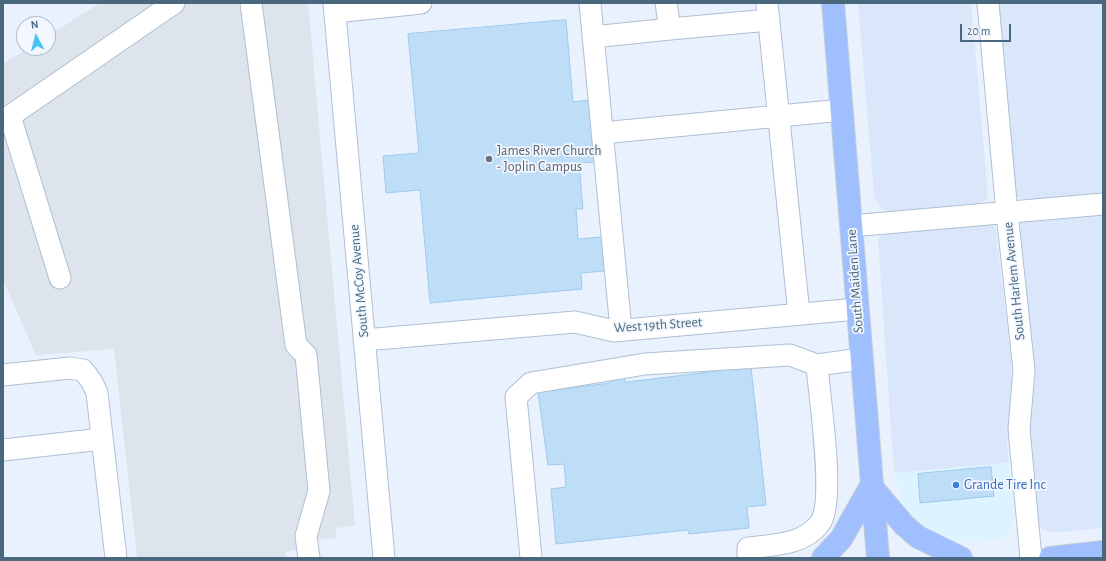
<!DOCTYPE html>
<style>
body{margin:0}
#map{position:relative;width:1106px;height:561px;overflow:hidden;background:#eaf1fe;font-family:"Alegreya Sans",sans-serif}
canvas{display:block}
.frame{position:absolute;inset:0;border:4px solid #49687d;pointer-events:none}
.north{position:absolute;left:16px;top:16px;width:40px;height:40px;box-sizing:border-box;background:#f2f7ff;border:1px solid #aebecb;border-radius:50%;rotate:353deg;font-size:11px;font-weight:700;line-height:16px;text-align:center;color:#49687d}
.north::after{content:'';display:block;margin:auto;width:14px;height:18px;background:#44c3f4;clip-path:polygon(50% 0,100% 100%,50% 72%,0 100%)}
.scale{position:absolute;left:960px;top:24px;width:51px;height:18px;box-sizing:border-box;border:2px solid #49687d;border-top:0;padding-left:5px;font-size:12px;line-height:14px;white-space:nowrap;color:#49687d;-webkit-text-stroke:3px #f2f7ff;paint-order:stroke}
</style>
<div id="map">
<canvas width="1106" height="561"></canvas>
<div class="frame"></div>
<div class="north">N</div>
<div class="scale">20 m</div>
</div>
<script>
const context = document.querySelector('canvas').getContext('2d');
context.lineJoin = 'round';
function paint(path, color) { context.fillStyle = color; context.fill(path, 'evenodd'); }
function strokePath(path, color, width, dash) { context.strokeStyle = color; context.lineWidth = width; context.lineCap = dash ? 'butt' : 'round'; context.setLineDash(dash || []); context.stroke(path); }
function drawText(font, color, halo, rows, align = 'center') {
  context.font = font + ' "Alegreya Sans",sans-serif'; context.lineWidth = 3.5; context.setLineDash([]); context.textBaseline = 'middle'; context.strokeStyle = halo; context.fillStyle = color; for (const [text, x, y, turn = 0] of rows) {
    context.save(); context.translate(x, y); context.rotate((+turn || 0) * Math.PI / 180); context.textAlign = isNaN(turn) ? turn : align; if (halo) context.strokeText(text, 0, 0); context.fillText(text, 0, 0); context.restore();
  }
}
paint(new Path2D(`
 M858 3H971L988 197 986 200 978 204 891 211 884 210 876 201 874 195Z
 M998 3H1103V193L1025 200 1019 198 1016 195Z
 M1103 211V528L1052 533 1042 529 1038 519 1030 430 1035 380 1020 225 1022 221Z
 M990 221 996 230 1012 369 1007 442 1009 463 894 473 878 239 884 232Z`), '#dae6f9');
paint(new Path2D(`
 M1009 463 1014 515 1012 530 1008 536 1003 539 971 542 947 540 931 534 915 522 902 503 894 473Z`), '#ddf3ff');
paint(new Path2D(`
 M100 3H308L355 526 335 528 337 538 303 540 304 549 286 552V558H137L114 349 36 355 3 280V64L29 48H48V36Z`), '#dde4eb');
const building = new Path2D(`
 M566 20 573 102 590 100 595 162 579 163 583 209H576L578 239 613 236 616 270 581 273 582 289 430 303 420 190 386 193 383 156 419 153 408 34Z
 M751 367 766 505 747 507 749 528 689 534 688 530 556 544 551 489 566 487 564 464 548 465 538 392 610 383 609 376 624 374 625 382Z
 M991 467 994 496 920 503 918 474Z`);
paint(building, '#beddf7');
strokePath(building, '#9dc9ec', 1);
const minor = new Path2D(`
 M251 3 296 345 306 355 319 491 306 536 309 558
 M334 3 384 558
 M590 3 621 330
 M666 3 670 29 769 20
 M767 3 799 314
 M988 3 1007 213 1024 370 1019 429 1031 558
 M335 12 421 3
 M593 37 670 29
 M602 133 842 110
 M851 226 1103 204
 M60 278 10 116 174 3
 M364 340 575 322 614 331 857 309
 M3 375 70 368 83 370 92 382 97 393 116 558
 M3 450 102 439
 M531 558 516 397 531 383 645 364 790 355 817 365
 M748 558V548C773 545 804 545 820 523 836 502 819 395 817 365L861 359`);
const major = new Path2D(`
 M833 3 878 558
 M823 558 841 539 871 486 904 525 918 537 961 558
 M1050 558 1103 552`);
strokePath(minor, '#adc0d3', 23);
strokePath(major, '#c5cfd5', 24);
strokePath(minor, '#fff', 21);
strokePath(major, '#a0bfff', 22);
for (const [x, y, r, color] of [
 [489,159,4,"#6b7280"],
 [956,485,4,"#3f7fe0"]
]) { const dot = new Path2D(); dot.arc(x, y, r, 0, 2 * Math.PI); context.fillStyle = color; context.fill(dot); strokePath(dot, '#f2f7ff', 1.5); }
drawText('14px', '#5b616d', '#f2f7ff', [
 ["James River Church",497,151],
 ["- Joplin Campus",497,167]
], 'left');
drawText('14px', '#49687d', '#f2f7ff', [
 ["South McCoy Avenue",359,281,-95],
 ["South Maiden Lane",855,281,-94],
 ["South Harlem Avenue",1014,281,-96],
 ["West 19th Street",658,325,-4]
]);
drawText('14px', '#366cbe', '#f2f7ff', [
 ["Grande Tire Inc",964,485]
], 'left');
</script>
